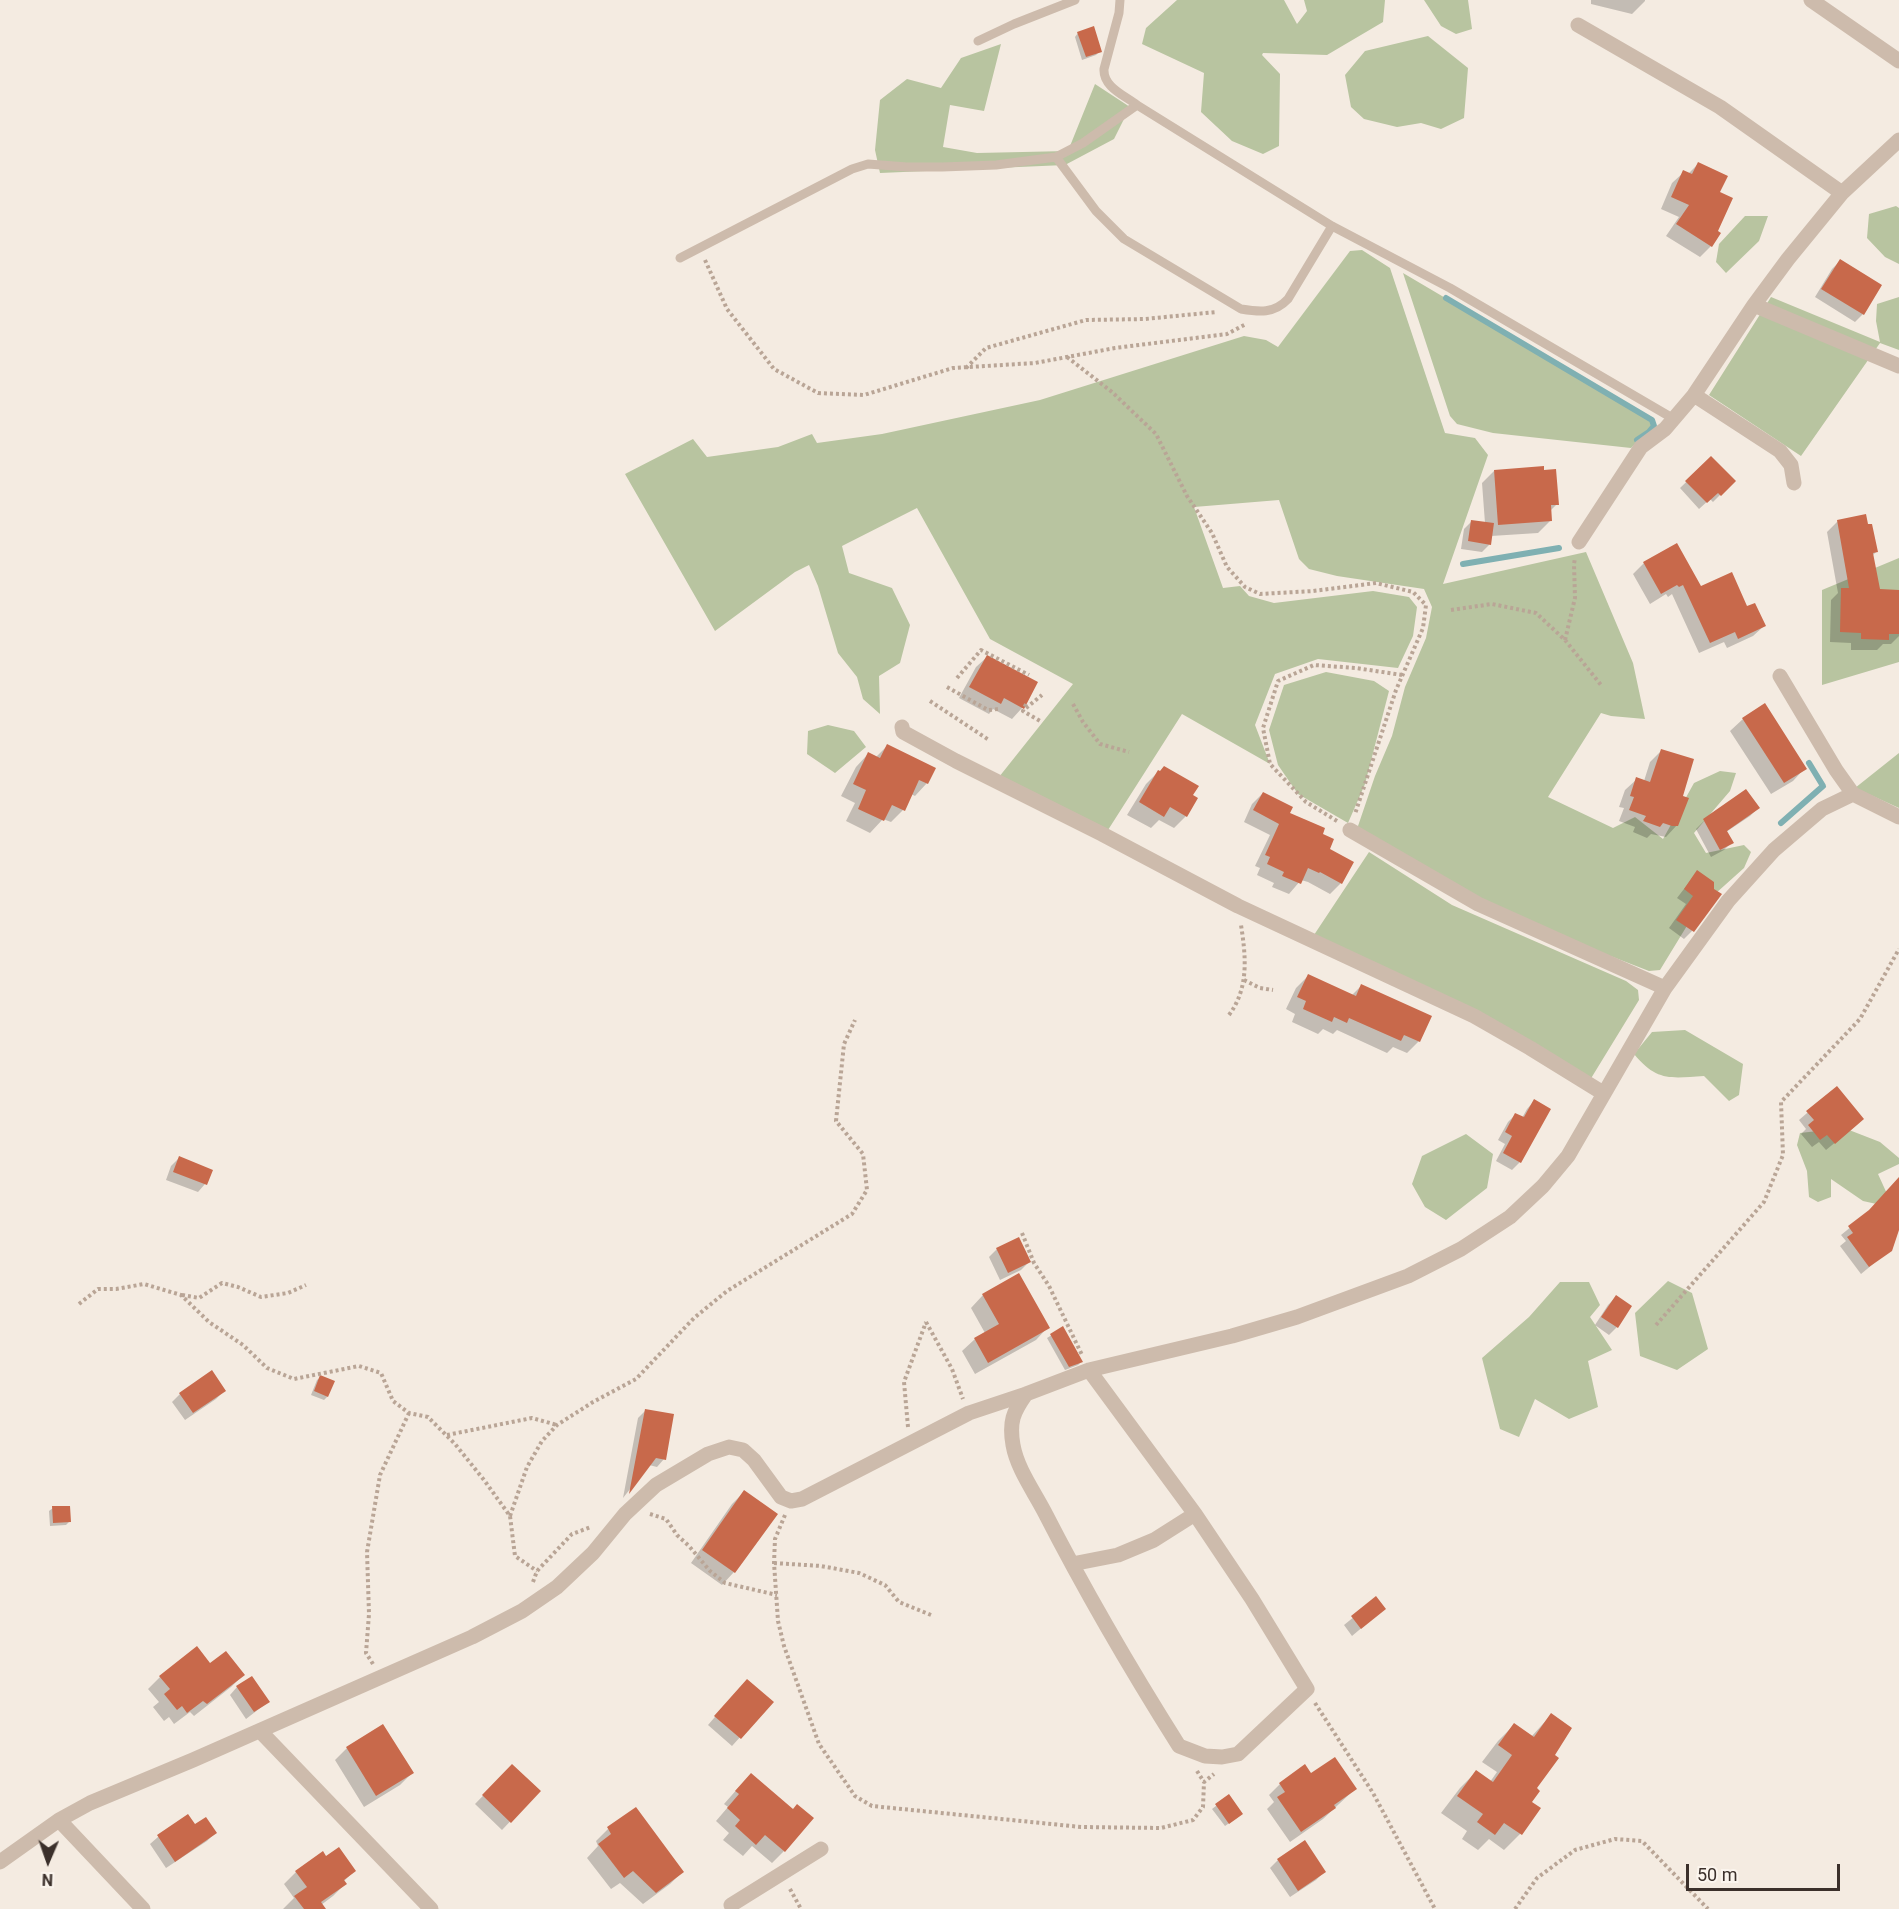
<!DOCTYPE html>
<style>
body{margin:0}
#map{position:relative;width:1899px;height:1909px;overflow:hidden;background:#f4ebe1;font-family:Roboto,sans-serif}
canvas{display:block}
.north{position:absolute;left:18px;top:1831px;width:60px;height:60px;-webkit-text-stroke:4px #fbf5ee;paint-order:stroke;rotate:182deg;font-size:16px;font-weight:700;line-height:24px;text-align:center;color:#3b302b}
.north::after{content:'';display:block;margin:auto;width:21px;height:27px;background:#3b302b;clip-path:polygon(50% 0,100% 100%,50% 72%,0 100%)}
.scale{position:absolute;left:1686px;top:1864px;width:154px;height:27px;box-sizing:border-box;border:3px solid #3b302b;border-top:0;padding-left:8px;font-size:18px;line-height:21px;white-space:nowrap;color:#3b302b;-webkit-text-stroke:4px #fbf5ee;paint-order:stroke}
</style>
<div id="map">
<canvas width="1899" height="1909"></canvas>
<div class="north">N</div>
<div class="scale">50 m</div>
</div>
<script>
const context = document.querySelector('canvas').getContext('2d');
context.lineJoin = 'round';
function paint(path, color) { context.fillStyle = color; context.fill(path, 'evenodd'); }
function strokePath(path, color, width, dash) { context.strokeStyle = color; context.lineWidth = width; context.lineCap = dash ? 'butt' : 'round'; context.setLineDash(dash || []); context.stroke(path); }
paint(new Path2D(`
 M1177 0H1284L1297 24 1307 11 1304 0H1385L1383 22 1327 55 1263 53 1262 55 1280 74 1279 146 1263 154 1232 141 1201 112 1204 73 1142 44 1146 28Z
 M1424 0H1468L1472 29 1456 34 1441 26Z
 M1428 36 1468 68 1464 118 1441 129 1421 123 1397 127 1364 119 1351 107 1345 75 1365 51Z
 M1001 44 984 111 950 105 943 147 977 153 1068 151 1095 84 1130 107 1114 139 1065 165 880 173 875 150 880 100 907 79 941 88 961 58Z
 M1896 206 1899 208V264L1885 257 1867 238 1869 214Z
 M1745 216H1768L1759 241 1726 273 1716 262 1719 244Z
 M1362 250 1390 268 1445 433 1475 438 1488 455 1443 584 1586 552 1633 663 1645 719 1611 716 1601 713 1548 797 1613 828 1635 817 1663 839 1694 783 1720 771 1736 773 1730 791 1694 833 1706 853 1744 845 1751 852 1744 868 1696 911 1660 970 1649 971 1569 940 1469 896 1357 829 1375 776 1392 736 1405 687 1426 638 1432 607 1424 589 1337 576 1309 569 1299 559 1279 500 1194 507 1223 588 1240 586 1249 596 1274 603 1373 591 1409 597 1417 607 1413 636 1398 668 1318 659 1275 674 1255 725 1270 764 1182 714 1108 830 999 777 1073 684 990 639 917 508 842 546 849 573 892 588 910 625 900 663 879 676 880 714 863 699 857 677 838 653 818 586 809 565 795 572 715 631 625 474 693 439 707 457 778 447 812 434 817 443 882 434 1040 400 1244 336 1266 340 1278 347 1350 251Z
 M1403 273 1652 420 1654 426 1631 448 1493 433 1457 424 1450 416Z
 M1771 297 1880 342 1876 321 1877 304 1899 297V350L1880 343 1801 456 1709 395Z
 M1899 558V662L1822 685V590Z
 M1326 672 1374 681 1389 691 1365 784 1348 823 1298 794 1278 765 1269 730 1284 685Z
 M828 725 854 731 866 747 835 773 807 754 808 731Z
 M1899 753V808L1855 788Z
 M1369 852 1452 905 1626 981 1638 990 1639 1000 1590 1080 1489 1022 1312 938Z
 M1685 1030 1743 1064 1739 1095 1729 1101 1704 1076C1671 1078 1657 1082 1634 1054L1652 1032Z
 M1844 1128 1880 1142 1899 1158V1164L1878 1174 1888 1196 1881 1205 1863 1201 1831 1179V1197L1818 1202 1809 1197 1807 1171 1797 1145 1800 1133Z
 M1466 1134 1493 1154 1487 1188 1446 1220 1425 1207 1412 1184 1422 1156Z
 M1668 1281 1692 1293 1708 1349 1677 1370 1640 1356 1635 1313Z
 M1560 1282H1589L1600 1305 1590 1317 1612 1350 1588 1361 1598 1407 1569 1419 1535 1399 1519 1437 1500 1429 1482 1358 1529 1317Z`), '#b8c4a0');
paint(new Path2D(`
 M1591 0H1645V1L1632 14 1591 4Z
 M1078 33 1100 51 1096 55 1082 60 1075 37Z
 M1698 164 1718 193 1711 246 1700 257 1666 236 1679 217 1661 209 1672 183 1684 172 1688 174Z
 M1840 261 1863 314 1855 322 1815 297 1832 269Z
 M1711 458 1734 481 1713 502 1710 499 1699 509 1680 488Z
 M1494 471 1557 504 1550 511 1551 520 1538 533 1491 536 1490 544 1482 552 1461 549 1464 529 1472 521 1485 523 1482 483Z
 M1838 521 1876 552 1872 556 1879 590 1899 591V636L1891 644H1883L1877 650H1851V643L1830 642 1831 600 1838 593 1827 532Z
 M1644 563 1747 608 1764 626 1753 636 1727 648 1724 642 1699 653 1672 594 1668 597 1666 594 1650 604 1633 574Z
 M987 657 1036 682 1022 708 1012 719 993 709 989 714 959 698 976 667Z
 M1764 705 1805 768 1793 781 1771 794 1730 731 1743 719Z
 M887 746 927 783 915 796 911 794 903 810 891 822 883 819 870 833 846 821 855 803 841 796 856 767 868 754 875 758Z
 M1661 751 1682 797 1677 825 1666 837 1651 834 1647 838 1633 832 1635 827 1619 821 1624 808 1619 807 1625 790 1637 779 1644 781 1650 762Z
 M1158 772 1191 796 1186 816 1174 828 1159 820 1151 828 1127 815 1146 784Z
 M1746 791 1758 808 1750 816 1726 832 1732 842 1724 850 1711 857 1696 829 1704 821Z
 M1263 793 1288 814 1321 834 1341 883 1330 894 1308 882 1301 880 1289 894 1272 887 1274 883 1257 875 1260 868 1255 866 1270 835 1244 822 1252 804Z
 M1697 872 1713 890 1719 894 1692 931 1684 939 1669 928 1686 904 1677 898Z
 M1308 976 1352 995 1361 986 1419 1041 1407 1053 1393 1047 1387 1053 1337 1030 1333 1034 1323 1029 1318 1034 1292 1022 1295 1014 1286 1009 1296 988Z
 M1836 1088 1854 1127 1826 1150 1819 1142 1812 1147 1801 1134 1806 1129 1799 1120Z
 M1534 1101 1520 1162 1512 1170 1496 1161 1505 1144 1498 1140 1508 1122 1516 1114 1522 1118 1527 1109Z
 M179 1158 211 1171 205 1184 198 1192 166 1180 171 1166Z
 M1899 1192V1223L1890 1250 1861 1274 1840 1246 1846 1241 1841 1235 1868 1213Z
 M997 1249 1029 1262 1021 1270 1000 1280 989 1257Z
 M983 1295 1048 1327 1036 1340 975 1374 962 1351 975 1339 985 1333 971 1308Z
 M1616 1297 1617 1327 1609 1335 1595 1325 1608 1305Z
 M1063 1328 1081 1362 1078 1365 1065 1370 1047 1338Z
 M321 1377 327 1397 324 1400 311 1395 317 1380Z
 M224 1391 216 1399 185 1420 172 1402 180 1394Z
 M646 1410 664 1459 657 1467 649 1465 623 1498 638 1418Z
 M744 1492 734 1572 722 1585 691 1563 732 1504Z
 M53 1508 70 1521 66 1525 50 1526 49 1511Z
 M1376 1599 1384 1609 1352 1636 1344 1625Z
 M210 1665 243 1675 231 1687 194 1716 190 1712 174 1724 169 1717 164 1721 153 1707 159 1702 148 1689 160 1677Z
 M237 1687 268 1702 246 1719 230 1695Z
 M739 1689 772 1702 732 1746 708 1725Z
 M1551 1715 1553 1756 1535 1789 1520 1834 1504 1850 1489 1839 1478 1850 1462 1839 1467 1831 1441 1813 1460 1788 1476 1772 1490 1782 1497 1772 1482 1762 1498 1741 1514 1725 1531 1737Z
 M347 1748 412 1773 400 1785 364 1807 335 1760Z
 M512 1766 539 1791 502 1830 475 1804Z
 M1311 1775 1355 1789 1323 1819 1290 1842 1267 1809 1274 1802 1269 1795 1280 1784Z
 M739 1787 784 1851 772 1863 752 1846 743 1856 723 1840 729 1833 716 1821 728 1807 724 1804Z
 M1229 1796 1238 1817 1225 1826 1212 1809Z
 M188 1816 195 1826 215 1833 207 1841 166 1868 150 1844 158 1837Z
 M608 1829 682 1872 670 1884 643 1904 620 1883 611 1889 587 1858 598 1846 596 1841Z
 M326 1858 354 1871 343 1882 345 1884 333 1896 321 1905 319 1909H283L294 1898 284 1884 296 1872Z
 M1278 1860 1324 1872 1316 1880 1290 1897 1270 1868Z`), '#0003');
strokePath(new Path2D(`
 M1446 298 1652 420 1654 426 1649 432 1637 440
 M1463 564 1559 548
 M1781 823 1823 786 1809 763`), '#7fb0b2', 6);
paint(new Path2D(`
 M1094 26 1102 52 1086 57 1077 32Z
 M1698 162 1728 176 1720 192 1733 198 1718 231 1721 233 1712 247 1676 224 1689 205 1671 197 1683 170 1692 174Z
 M1840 259 1882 285 1864 315 1821 289Z
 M1711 456 1736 481 1721 496 1718 493 1707 503 1685 481Z
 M1544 466V470L1556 469 1559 505H1551L1552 521 1498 525 1494 470Z
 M1866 514 1868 524H1872L1878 552 1873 553 1880 589 1899 590V634H1889V640L1861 639V633L1840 632 1841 588H1849L1837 520Z
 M1471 520 1494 523 1491 545 1468 541Z
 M1677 543 1701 586 1732 572 1747 606 1755 603 1766 626 1738 639 1735 632 1710 643 1683 585 1679 587 1677 585 1661 594 1643 562Z
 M987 655 1038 682 1024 709 1004 698 1001 704 969 687Z
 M1765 703 1807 769 1784 783 1742 718Z
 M887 744 936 768 928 784 919 780 905 811 892 805 884 821 858 809 866 790 853 784 868 752 880 758Z
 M1661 749 1694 759 1683 796 1689 798 1678 826H1672L1663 823 1660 827 1643 821 1646 816 1629 810 1634 797 1630 796 1636 777 1650 782Z
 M1164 766 1199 786 1193 795 1198 798 1187 817 1170 807 1164 817 1139 802 1158 770 1160 771Z
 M1746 789 1760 808 1727 831 1734 843 1720 850 1703 819Z
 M1263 792 1293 807 1290 813 1325 828 1323 834 1334 839 1330 849 1354 862 1342 884 1320 872 1319 873 1308 868 1301 884 1282 876 1284 872 1267 864 1270 857 1265 855 1279 824 1253 810Z
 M1697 870 1714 882V889L1722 894 1694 932 1676 920 1693 896 1684 889Z
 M1308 974 1356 996 1361 984 1432 1016 1420 1042 1404 1035 1401 1041 1349 1018 1347 1023 1334 1017 1332 1022 1303 1009 1306 1001 1297 997Z
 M1837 1086 1864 1119 1835 1144 1827 1135 1820 1140 1808 1125 1814 1120 1806 1111Z
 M1534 1099 1551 1109 1521 1163 1503 1153 1512 1136 1505 1132 1515 1113 1524 1117Z
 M179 1156 213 1170 207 1185 173 1172Z
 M1899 1177V1230L1892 1251 1869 1267 1847 1237 1853 1233 1848 1226 1869 1210Z
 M1019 1237 1031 1262 1008 1273 996 1248Z
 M1019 1273 1050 1328 988 1363 974 1338 999 1324 982 1294Z
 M1616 1295 1632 1306 1618 1328 1601 1317Z
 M1063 1326 1083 1362 1069 1367 1050 1334Z
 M212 1370 226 1391 193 1413 179 1393Z
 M320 1375 335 1381 328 1397 314 1391Z
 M645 1409 674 1414 666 1460 656 1458 629 1494Z
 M744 1490 778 1514 735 1573 702 1550Z
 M52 1506H70L71 1522 53 1523Z
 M1376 1596 1386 1609 1361 1629 1351 1616Z
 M197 1646 210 1663 226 1651 245 1675 207 1704 203 1701 187 1713 182 1706 177 1710 164 1694 170 1689 159 1676Z
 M252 1676 270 1702 254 1712 236 1686Z
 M747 1679 774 1702 741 1739 714 1716Z
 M1551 1713 1572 1728 1555 1755 1559 1758 1537 1788 1540 1791 1532 1802 1541 1808 1522 1835 1504 1823 1495 1835 1477 1822 1483 1814 1457 1796 1476 1770 1493 1782 1512 1755 1498 1745 1514 1723 1534 1737Z
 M383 1724 414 1773 376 1796 346 1747Z
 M1335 1757 1357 1789 1334 1805 1336 1808 1301 1832 1277 1797 1285 1792 1279 1783 1305 1764 1311 1773Z
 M512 1764 541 1791 511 1823 482 1795Z
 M751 1773 793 1809 797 1804 814 1818 785 1852 765 1835 756 1845 735 1826 740 1820 727 1808 739 1794 735 1791Z
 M1229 1794 1243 1814 1229 1824 1215 1804Z
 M636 1807 684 1872 656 1893 633 1871 624 1878 598 1844 611 1834 607 1827Z
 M188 1814 195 1824 206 1817 217 1833 175 1862 157 1835Z
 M1305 1840 1326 1872 1298 1891 1277 1859Z
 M339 1847 356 1871 344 1880 347 1884 321 1902 326 1909H304L294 1896 307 1887 295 1871 323 1851 326 1856Z`), '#c8694b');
strokePath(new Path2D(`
 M705 260 727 309 774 369 818 393 864 395 953 368 1035 363 1115 348 1227 334 1246 324
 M1067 357 1112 392 1156 434 1187 496 1212 533 1227 567 1245 587 1260 594 1313 591 1376 583 1413 592 1426 605 1423 628 1396 690 1355 814
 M966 368 986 348 1086 320 1145 319 1216 312
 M1451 610 1492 604 1536 613 1565 640 1601 685
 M1565 640 1575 598 1574 564 1575 558
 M957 678 981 650 1029 675
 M947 687 988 710 999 709
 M930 701 989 740
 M1026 704 1023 711 1040 721
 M1073 704 1083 722 1100 744 1129 752
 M1026 708 1042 695
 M1337 821 1306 802 1270 764 1263 728 1278 681 1314 665 1356 668 1402 675
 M1244 980 1260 988 1273 990
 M1229 1015C1249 988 1246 957 1241 925
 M1022 1233 1034 1263 1049 1286 1082 1355
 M182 1295 199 1298 222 1283 238 1287 261 1297 288 1293 306 1285
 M79 1304 98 1289H116L144 1284 181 1295 209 1322 243 1345 267 1368 294 1379 359 1366 381 1373 393 1401 409 1413 428 1417 455 1444 484 1480 510 1516 515 1556 537 1571
 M926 1322 952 1369 963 1399
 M1656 1325 1764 1202 1783 1155 1781 1102 1860 1019 1899 949
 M908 1427 904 1382 926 1322
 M447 1435 532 1418 557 1425
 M650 1514 666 1519 677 1535 689 1546 710 1571 725 1583 777 1595
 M785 1515 775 1539 774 1563 778 1621 784 1646 819 1744 855 1796 872 1806 1081 1827 1161 1828 1193 1820 1203 1807 1204 1782
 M510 1516 527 1467 542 1441 557 1425 593 1402 636 1379 694 1318 727 1291 852 1214 867 1190 863 1154 836 1121 844 1044 855 1020
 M774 1563 821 1566 859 1573 885 1585 899 1602 931 1615
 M533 1582 537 1571 572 1534 591 1527
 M373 1664 366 1653 369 1614 367 1552 380 1475 409 1413
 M1315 1703 1373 1793 1435 1909
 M1197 1771 1204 1782 1214 1774
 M790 1889 801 1909
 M1515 1909 1537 1878 1575 1850 1615 1839 1642 1841 1708 1909`), '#b9a596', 4, [3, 3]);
strokePath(new Path2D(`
 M1120 0 1119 13 1104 69C1103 87 1124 95 1137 105L1332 226 1450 288 1674 419
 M978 41 1014 24 1075 0
 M1056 157 1096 211 1124 239 1241 309C1259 312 1274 314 1288 299L1332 226
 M680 258 852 169 868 164 907 167H942L996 165 1056 157 1083 143 1137 105`), '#cdbbac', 9);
strokePath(new Path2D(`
 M1811 0 1899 61
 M1578 25 1720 107 1842 193
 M1754 305 1899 366
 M1694 395 1780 451 1791 465 1794 483
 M1579 542 1641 447 1665 429 1694 395 1754 305 1788 259 1842 193 1899 140
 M1780 676 1836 770 1853 794
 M902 727 903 732 956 761 1102 834 1238 906 1474 1016 1530 1048 1603 1093
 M1350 830 1478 904 1665 988
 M1026 1394C1013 1412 1009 1422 1013 1445 1017 1468 1033 1490 1044 1511 1085 1591 1131 1670 1179 1746L1205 1756 1222 1757 1238 1754 1307 1689 1252 1599 1195 1514 1089 1370
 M1072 1564 1118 1555 1154 1540 1195 1514
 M260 1731 431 1909
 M59 1820 143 1909
 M0 1862 59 1820 90 1803 193 1760 472 1637 522 1611 557 1587 593 1553 625 1514 656 1485 708 1454 729 1447 743 1450 754 1460 781 1497 791 1501 802 1499 969 1413 1026 1394 1089 1370 1232 1336 1297 1317 1408 1276 1461 1249 1510 1217 1543 1186 1568 1156 1665 988 1728 901 1774 850 1822 809 1853 794 1899 817
 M731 1905 821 1849`), '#cdbbac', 15);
</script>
